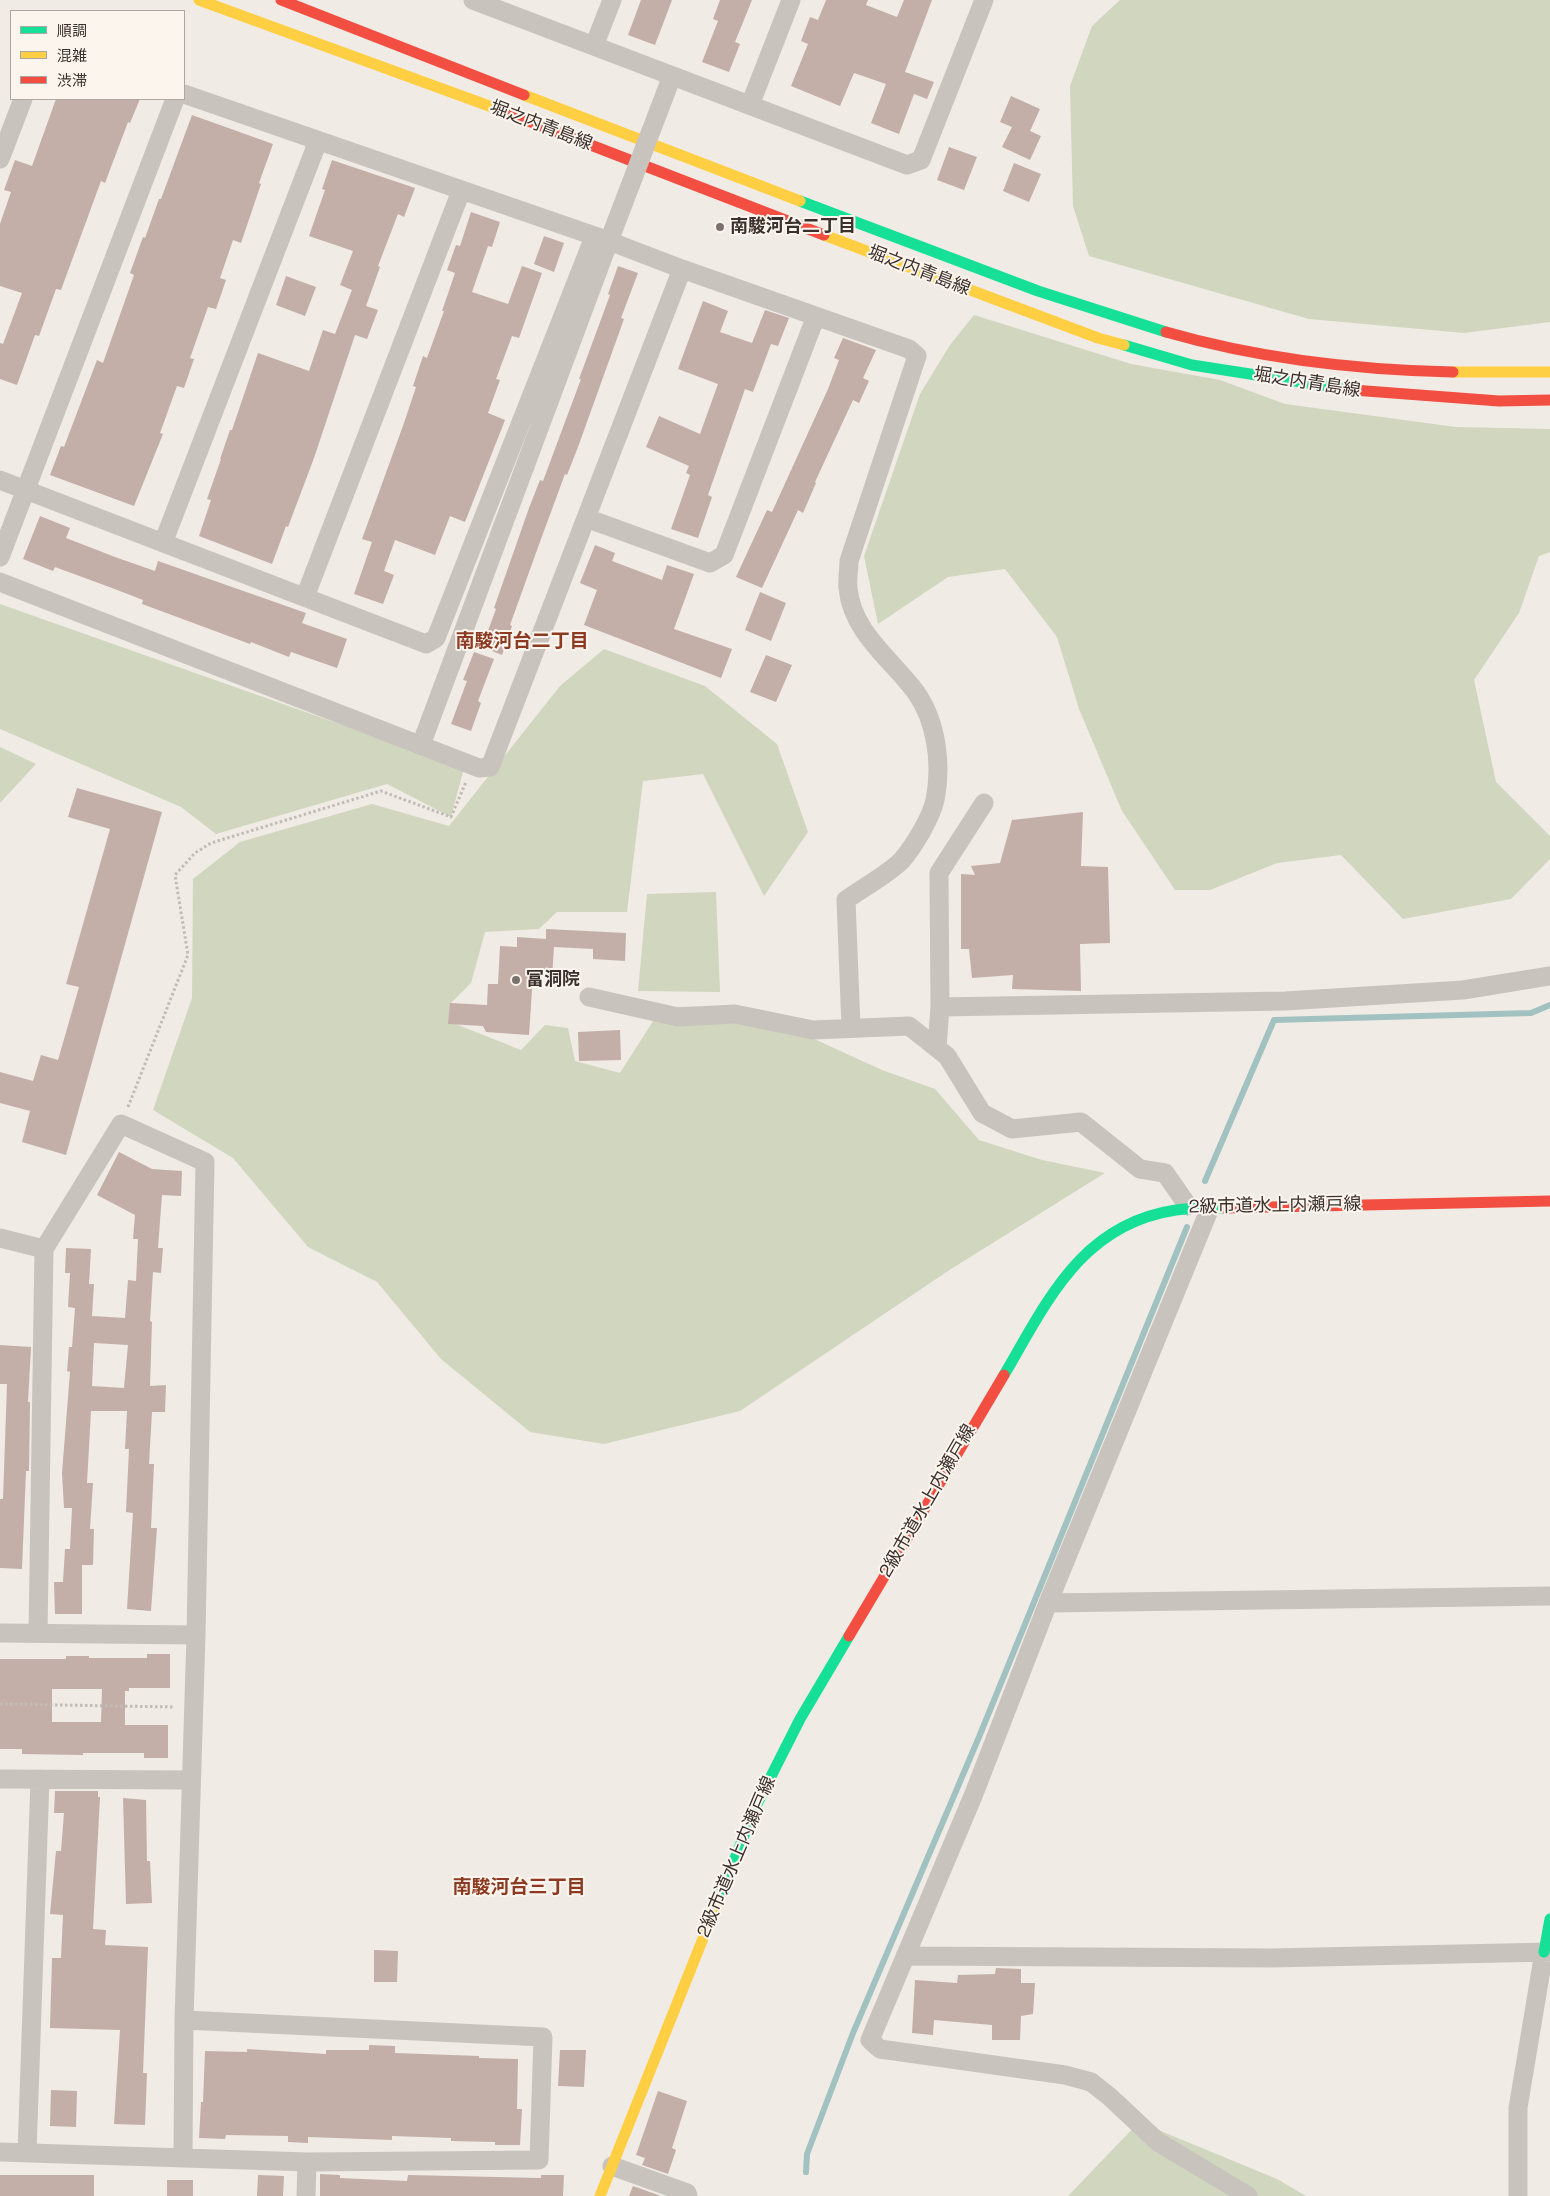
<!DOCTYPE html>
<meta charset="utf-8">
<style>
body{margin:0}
#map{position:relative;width:1550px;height:2196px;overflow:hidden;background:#f0ebe5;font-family:"Space Grotesk","Noto Sans JP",sans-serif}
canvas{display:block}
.legend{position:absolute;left:10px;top:10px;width:175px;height:90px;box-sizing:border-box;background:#fbf5ee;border:1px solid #aea6a0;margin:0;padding:6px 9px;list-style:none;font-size:15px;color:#3b302b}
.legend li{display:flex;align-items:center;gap:10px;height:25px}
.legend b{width:25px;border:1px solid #aea6a0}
</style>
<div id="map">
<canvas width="1550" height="2196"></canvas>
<ul class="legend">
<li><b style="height:6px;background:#16e098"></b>順調</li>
<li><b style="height:6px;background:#ffcf43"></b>混雑</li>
<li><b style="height:6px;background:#f24e42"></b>渋滞</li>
</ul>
</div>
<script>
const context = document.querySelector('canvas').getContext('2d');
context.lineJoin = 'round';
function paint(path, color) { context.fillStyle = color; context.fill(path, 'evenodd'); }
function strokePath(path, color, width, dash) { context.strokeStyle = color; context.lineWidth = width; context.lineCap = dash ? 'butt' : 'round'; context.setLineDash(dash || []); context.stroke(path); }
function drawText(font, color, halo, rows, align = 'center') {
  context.font = font + ' "Space Grotesk","Noto Sans JP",sans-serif'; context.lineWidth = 4; context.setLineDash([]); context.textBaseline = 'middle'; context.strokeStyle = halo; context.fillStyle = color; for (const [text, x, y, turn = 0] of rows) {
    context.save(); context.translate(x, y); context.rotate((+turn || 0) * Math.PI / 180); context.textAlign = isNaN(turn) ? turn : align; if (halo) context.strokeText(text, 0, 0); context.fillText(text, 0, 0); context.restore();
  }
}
paint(new Path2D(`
 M1120 0H1550V322L1464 333 1309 319 1089 256 1073 206 1070 86 1092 26Z
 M974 315 1131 364 1220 380 1285 404 1456 427 1550 429V552L1539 556 1519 613 1474 680 1496 782 1550 836V859L1511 899 1403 919 1341 855 1277 863 1210 890H1175L1122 811 1079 709 1057 637 1005 569 948 577 878 624 864 556 920 394 950 345Z
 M0 604 464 768 451 817 387 784 216 834 181 807 0 729Z
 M604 649 705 686 777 744 808 832 764 896 703 774 643 781 627 912H557L539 929 485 932 471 983 451 1003 453 1023 521 1050 545 1025 568 1028 575 1061 620 1073 662 1007 742 1006 882 1070 935 1089 979 1140 1042 1160 1105 1173 951 1269 740 1411 604 1444 530 1432 441 1359 377 1282 308 1247 233 1158 153 1110 192 998 193 879 240 842 372 804 449 826 560 686Z
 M0 747 36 764 0 803Z
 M716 892 720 992 638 991 647 894Z
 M1139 2122 1277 2179 1306 2196H1068Z`), '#d1d6bf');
strokePath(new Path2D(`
 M1205 1181 1274 1020 1531 1013 1550 1005
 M806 2172 807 2154 853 2033 979 1737 1187 1227`), '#a1c2c1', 6);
paint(new Path2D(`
 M641 0H672L655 45 628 35Z
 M720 0H752L735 42 740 44 729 72 702 62 718 21 713 19Z
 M826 0H868L866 5 897 17 904 0H932L905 72 934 82 927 99 914 94 899 134 871 123 886 84 854 73 840 106 791 86 808 44 801 41 810 17 818 20Z
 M1011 96 1040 109 1030 131 1041 136 1030 160 1002 147 1012 127 1000 122Z
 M56 99H140L130 123 128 122 105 183 101 181 61 290 56 289 39 336 35 335 17 385 0 379V343L3 344 22 293 0 286V224L11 192 4 190 15 160 32 166Z
 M192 115 273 144 259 183 261 184 241 243 233 240 220 278 226 280 216 309 208 307 190 358 194 359 184 388 177 386 160 433 163 434 134 506 50 475 61 446 64 447 97 360 103 363 134 275 130 273 143 237 145 238 159 199H161Z
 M949 147 977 157 964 190 937 180Z
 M332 160 415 188 404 217 398 214 378 266 380 267 366 306 378 310 367 339 355 335 314 458 288 527 286 526 272 564 199 536 211 500 207 499 221 459H220L230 430H232L258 353 309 371 323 330 335 334 352 290 340 285 353 251 309 236 325 190 322 189Z
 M1014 163 1041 174 1029 202 1003 191Z
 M471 212 500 222 492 247 488 246 472 292 508 304 522 266 542 273 519 338 512 336 496 379 500 380 488 413 505 420 465 522 450 516 435 555 395 540 384 571 394 575 383 604 354 594 372 542 362 539 404 423 416 387 413 386 423 356 427 358 444 311H442L455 273 447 270 456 245 460 246Z
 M544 236 564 243 554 272 534 264Z
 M618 266 638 273 621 318 624 319 578 447 567 475 565 474 541 539 510 625 512 626 502 655 482 647 496 609 494 608 529 508 540 480 543 481 581 379H579L610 295 608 294Z
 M286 276 316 287 305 316 276 305Z
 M703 301 728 311 720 332 752 343 765 310 789 318 778 346 771 344 753 392 745 389 708 495 712 497 698 538 671 529 690 475 686 473 689 466 646 447 659 416 700 434 718 384 678 369Z
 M843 338 876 350 863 378 869 381 859 403 853 400 815 482 816 483 803 513 798 510 762 588 736 577 767 510 772 512 828 389 839 360 834 358Z
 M40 516 70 528 66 538 115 557 155 571 158 561 306 613 302 623 347 639 337 668 291 652 289 657 251 642 250 644 142 604 143 600 112 588 55 567 53 571 23 559Z
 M595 545 615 553 612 561 662 580 667 565 694 574 674 629 732 649 721 678 584 625 597 590 580 583Z
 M760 592 786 603 771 641 745 630Z
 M474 652 494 659 478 701 481 703 471 731 451 724 467 681 463 680Z
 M766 655 792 665 776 702 750 692Z
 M77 788 162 812 66 1155 22 1142 30 1111 0 1103V1072L33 1081 41 1055 58 1060 79 987 66 984 110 829 68 817Z
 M1083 812 1081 866 1108 867 1110 943 1080 944 1081 991 1012 989 1013 975 972 978 969 949H961V874L975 875 971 866 1000 863 1012 820Z
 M546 929 626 933 625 961 593 959V949L554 947 552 977 533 975 529 1035 486 1032 483 1026 448 1024 450 1003 487 1005 488 984H498L500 946 517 947V937L546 939Z
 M620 1030 621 1060 579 1061 578 1032Z
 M119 1152 152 1169 182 1171 181 1196 162 1195 158 1248H163L161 1273 153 1272 150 1321 152 1322 150 1386 166 1385 165 1412H152L149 1464H154L151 1528H157L151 1611 127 1609 133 1513 126 1512 129 1449H125L127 1411H91L87 1483H93L90 1529H94L93 1565H82V1614H55L54 1582H63L65 1549H70L72 1508H64L62 1473 70 1372 67 1371 69 1347H72L75 1308 68 1307 70 1273H65L66 1248 91 1249 89 1284H94L92 1316 125 1318 128 1280 136 1281 138 1239H133L135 1215 97 1195ZM94 1343 128 1345 124 1388 92 1386Z
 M0 1345 31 1347 28 1402H30L29 1471H26L22 1569 0 1568V1499H3L7 1384H0Z
 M147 1654H170V1688H129V1691H125V1725H168V1758H144V1753H83V1755L22 1754V1749H0V1659H66V1656H89V1658H147ZM52 1689H102L101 1722H52Z
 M55 1791H98V1797H100L93 1929 106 1930 105 1945 148 1947 143 2073H147L145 2125 114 2124 120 2030 50 2028 52 1958H61L63 1915 50 1914 56 1851H61L64 1813H54Z
 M123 1798 146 1800 147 1861H150L152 1903 126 1904Z
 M374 1950 398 1951 397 1982H374Z
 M996 1968 1021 1969V1983H1035L1033 2014 1021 2016 1020 2040H992V2025L934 2020 933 2035 912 2033 915 1980 957 1983 958 1975 995 1974Z
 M369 2045 395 2046V2053L479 2056V2058L518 2059 517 2109H522L520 2145H495V2142L451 2141V2138L392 2136V2140L308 2137V2143L288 2142V2136L226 2135 225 2139 199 2138 201 2102H203L205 2051 247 2052V2049L326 2054V2050H369Z
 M560 2050H586L584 2087 558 2086Z
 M51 2090 77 2091 76 2127 50 2126Z
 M658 2091 687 2101 672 2148 676 2150 668 2174 642 2165 645 2158 636 2155Z
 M320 2174 340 2175V2178L407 2181 408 2175 541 2178V2175H564L563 2196H320Z
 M0 2175H94V2196H0Z
 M258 2175 284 2176 283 2196H257Z
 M167 2180H193V2196H167Z
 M633 2186 661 2196H629Z`), '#c3afa7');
strokePath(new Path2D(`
 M128 1107 188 955 175 875 195 853 211 843 381 791 451 817 466 782
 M0 1704 175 1707`), '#c2bbb6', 3, [2.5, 2.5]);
strokePath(new Path2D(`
 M473 0 907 165 921 160 984 0
 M594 46 612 0
 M184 94 609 241 682 269 909 349 917 356 849 561C849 570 847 579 848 588 852 632 890 658 915 691 937 721 942 765 935 800 931 818 914 846 902 860 890 873 861 889 846 900L851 1027
 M750 105 791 0
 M0 159 23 99
 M0 480 426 644 436 638 594 237
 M586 518 710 563 724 555 816 316
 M163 543 318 141
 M0 557 175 99
 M0 582 479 768 490 767 682 269
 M305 597 461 191
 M421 745 609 241
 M589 997 678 1017 735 1014 813 1030 909 1026 947 1056 982 1113 1012 1129 1081 1122 1140 1169 1165 1173 1188 1206
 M940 1007 1285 1001 1463 990 1550 976
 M937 1048 940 1007 939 873 984 803
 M1210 1208 1048 1603 973 1796 870 2040 880 2049 1065 2075 1091 2082 1110 2097 1158 2142 1248 2196
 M0 1238 44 1249 121 1124 205 1162 196 1635 184 2020 183 2158
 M1048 1603 1550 1596
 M0 1633 196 1635
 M38 1633 44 1249
 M0 1779 191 1780
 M905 1956 1271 1958 1550 1952
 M0 2152 307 2162 539 2160 543 2037 184 2020
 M27 2153 40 1779
 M612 2166 687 2193 688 2196
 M306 2196 307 2162
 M1518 2196V2108L1544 1952`), '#c9c3be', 19);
strokePath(new Path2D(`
 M800 201 1038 291 1166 332
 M1124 345 1192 365 1353 390
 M1004 1375C1047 1302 1081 1224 1176 1210 1192 1207 1209 1208 1225 1208
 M718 1901 755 1808 800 1719 849 1636
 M1544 1952 1550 1919`), '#16e098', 11);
strokePath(new Path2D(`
 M199 0 500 110
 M524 95 800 201
 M824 235 1098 338 1124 345
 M1453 372H1550
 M600 2196 718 1901`), '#ffcf43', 11);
strokePath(new Path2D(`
 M281 0 524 95
 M500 110 824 235
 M1166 332C1260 359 1355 370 1453 372
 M1353 390 1499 401 1550 400
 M1225 1208 1550 1201
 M849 1636 1004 1375`), '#f24e42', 11);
strokePath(new Path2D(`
 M609 241 672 76`), '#c9c3be', 19);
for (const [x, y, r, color] of [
 [720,227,5,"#7a716c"],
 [516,980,5,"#7a716c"]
]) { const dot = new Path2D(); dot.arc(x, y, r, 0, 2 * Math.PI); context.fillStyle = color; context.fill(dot); strokePath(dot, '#fbf5ee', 2); }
drawText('18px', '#3b302b', '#fbf5ee', [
 ["堀之内青島線",541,126,21],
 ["堀之内青島線",919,271,21],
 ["堀之内青島線",1307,383,9],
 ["2級市道水上内瀬戸線",1275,1206,-1],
 ["2級市道水上内瀬戸線",928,1501,-60],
 ["2級市道水上内瀬戸線",737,1857,-67]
]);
drawText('bold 18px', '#3b302b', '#fbf5ee', [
 ["南駿河台二丁目",730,227],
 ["富洞院",526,980]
], 'left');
drawText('bold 19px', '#8c3b22', '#fbf5ee', [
 ["南駿河台二丁目",522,642],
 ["南駿河台三丁目",519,1888]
]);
</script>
